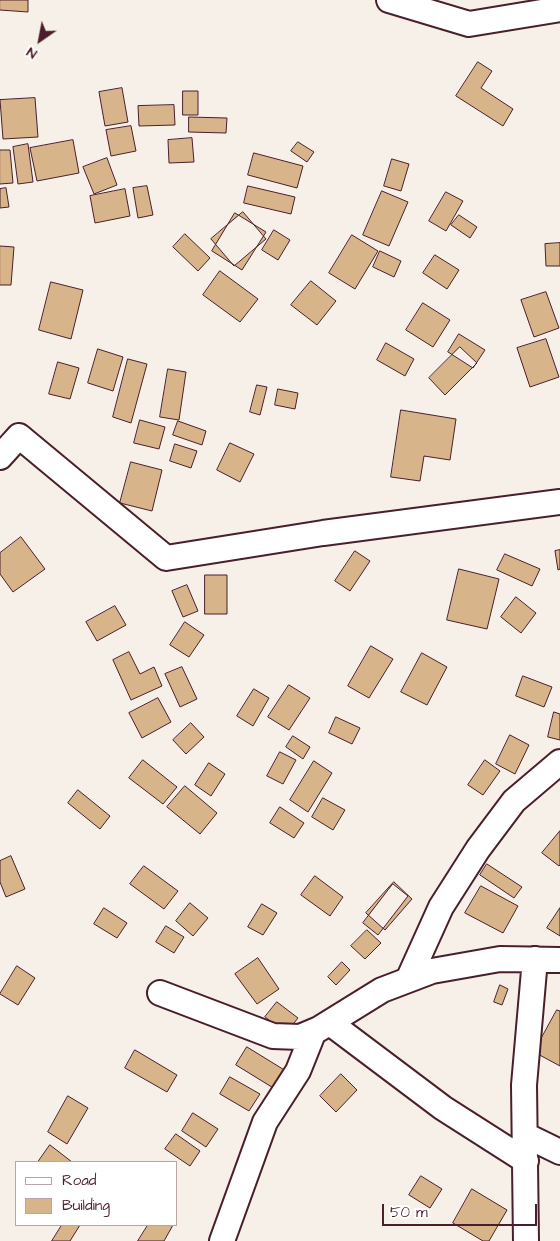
<!DOCTYPE html>
<style>
body{margin:0}
#map{position:relative;width:560px;height:1241px;overflow:hidden;background:#f7f0e8;font-family:"Architects Daughter",sans-serif}
canvas{display:block}
.legend{position:absolute;left:15px;top:1161px;width:162px;height:65px;box-sizing:border-box;background:#fff;border:1px solid #b7a5aa;margin:0;padding:6px 9px;list-style:none;font-size:15px;color:#4a1f2b}
.legend li{display:flex;align-items:center;gap:10px;height:25px}
.legend b{width:25px;border:1px solid #b7a5aa}
.north{position:absolute;left:15px;top:15px;width:50px;height:50px;-webkit-text-stroke:4px #fff;paint-order:stroke;rotate:213deg;font-size:14px;font-weight:700;line-height:20px;text-align:center;color:#4a1f2b}
.north::after{content:'';display:block;margin:auto;width:18px;height:22px;background:#4a1f2b;clip-path:polygon(50% 0,100% 100%,50% 72%,0 100%)}
.scale{position:absolute;left:382px;top:1204px;width:155px;height:22px;box-sizing:border-box;border:2px solid #4a1f2b;border-top:0;padding-left:6px;font-size:15px;line-height:18px;white-space:nowrap;color:#4a1f2b;-webkit-text-stroke:4px #fff;paint-order:stroke}
</style>
<div id="map">
<canvas width="560" height="1241"></canvas>
<ul class="legend">
<li><b style="height:6px;background:#fff"></b>Road</li>
<li><b style="height:14px;background:#d8b48a"></b>Building</li>
</ul>
<div class="north">N</div>
<div class="scale">50 m</div>
</div>
<script>
const context = document.querySelector('canvas').getContext('2d');
context.lineJoin = 'round';
function paint(path, color) { context.fillStyle = color; context.fill(path, 'evenodd'); }
function strokePath(path, color, width, dash) { context.strokeStyle = color; context.lineWidth = width; context.lineCap = dash ? 'butt' : 'round'; context.setLineDash(dash || []); context.stroke(path); }
const building = new Path2D(`
 M0 0H28V12L0 10Z
 M478 62 492 71 481 88 513 109 503 126 456 96Z
 M122 88 128 122 105 126 99 92Z
 M183 91H198V115H183Z
 M35 98 38 137 3 139 0 100Z
 M174 105 175 125 139 126 138 106Z
 M189 117 227 118 226 133 189 132Z
 M131 126 136 151 111 156 106 130Z
 M192 138 194 162 169 163 168 140Z
 M73 140 79 173 37 181 30 148Z
 M298 142 314 152 307 162 291 151Z
 M28 144 33 182 18 184 13 147Z
 M0 150H10L13 183 0 184Z
 M254 153 303 166 297 188 248 175Z
 M107 158 117 185 94 194 83 167Z
 M392 159 409 164 401 191 384 186Z
 M147 186 153 215 138 218 133 188Z
 M248 186 295 197 291 214 244 203Z
 M6 188 9 207 0 208V189Z
 M125 189 130 216 95 223 90 196Z
 M382 191 408 202 389 246 363 235Z
 M446 192 463 201 446 231 429 221Z
 M243 212 266 239 234 266 211 239Z
 M235 213 266 232 242 270 212 251Z
 M459 215 477 227 470 238 451 225Z
 M274 230 290 240 278 260 262 250Z
 M185 234 210 258 198 271 173 247Z
 M352 235 378 251 355 289 329 273Z
 M560 243V266H546L545 244Z
 M0 246 14 247 11 285H0Z
 M380 251 401 261 394 277 373 267Z
 M435 255 459 270 447 289 423 273Z
 M220 271 258 299 240 322 203 295Z
 M311 281 336 301 317 325 291 305Z
 M51 282 83 290 71 339 39 330Z
 M546 292 559 328 534 337 521 300Z
 M423 303 450 320 433 347 406 330Z
 M459 334 485 350 473 368 448 352Z
 M546 339 559 377 530 387 517 348Z
 M386 343 414 359 405 376 377 360Z
 M460 347 477 363 445 395 429 378Z
 M98 349 123 357 113 391 88 383Z
 M128 359 147 364 131 423 113 417Z
 M58 362 79 368 70 399 49 394Z
 M168 369 186 372 179 420 160 417Z
 M257 385 267 387 260 415 250 412Z
 M278 389 298 393 295 409 275 405Z
 M401 410 456 419 450 460 424 456 420 481 391 477Z
 M140 420 165 427 159 449 134 443Z
 M178 421 206 431 202 445 173 435Z
 M230 443 254 454 240 482 217 470Z
 M175 444 197 451 191 468 170 461Z
 M131 462 162 470 152 511 120 503Z
 M21 537 45 569 13 592 0 574V553Z
 M560 550V569L558 570 555 551Z
 M355 551 370 561 350 591 335 581Z
 M505 554 540 569 532 586 497 570Z
 M459 569 499 579 487 629 447 620Z
 M205 575H227V614H205Z
 M187 585 198 611 183 617 172 591Z
 M516 597 536 613 521 633 501 617Z
 M115 606 126 625 97 641 86 622Z
 M185 622 204 635 189 657 170 645Z
 M371 646 393 659 369 698 348 686Z
 M129 652 140 674 154 667 162 686 131 700 113 660Z
 M422 653 447 667 427 705 401 692Z
 M182 667 197 699 180 707 165 674Z
 M523 676 552 687 544 707 516 696Z
 M289 685 310 698 289 730 268 717Z
 M254 689 269 698 253 726 237 716Z
 M158 698 171 722 142 738 129 713Z
 M554 712 560 714V740L548 737Z
 M336 717 360 728 352 744 329 733Z
 M191 723 204 737 186 754 173 740Z
 M510 735 529 745 515 774 496 764Z
 M293 736 310 747 303 759 286 747Z
 M280 752 296 760 283 784 267 776Z
 M143 760 177 787 163 804 129 778Z
 M485 760 500 771 483 795 468 785Z
 M314 761 332 773 308 812 290 800Z
 M209 763 225 774 211 796 195 785Z
 M185 786 217 813 200 834 167 807Z
 M78 790 110 816 100 829 68 803Z
 M323 798 345 810 333 830 312 817Z
 M280 807 304 823 294 838 270 823Z
 M560 831V865L559 866 542 853Z
 M11 856 25 889 6 897 0 882V861Z
 M487 864 522 887 514 898 480 875Z
 M144 866 178 891 164 909 130 884Z
 M315 876 343 897 330 916 301 895Z
 M394 882 412 899 385 930 366 913Z
 M393 884 408 896 378 935 363 923Z
 M481 886 518 906 503 933 465 913Z
 M190 903 208 918 193 936 176 921Z
 M262 904 277 913 263 935 248 927Z
 M104 908 127 923 117 938 94 924Z
 M560 908V936L547 928Z
 M166 926 184 937 174 953 156 942Z
 M367 930 381 943 365 959 351 946Z
 M258 958 279 989 257 1004 235 974Z
 M342 962 350 970 336 985 328 977Z
 M17 966 35 978 18 1005 0 994Z
 M500 985 508 989 502 1005 494 1002Z
 M277 1002 298 1018 286 1033 265 1017Z
 M557 1010 560 1011V1066L534 1052Z
 M247 1047 286 1071 275 1089 236 1065Z
 M135 1050 177 1075 167 1092 125 1068Z
 M341 1074 357 1090 336 1112 320 1096Z
 M230 1077 260 1094 249 1111 220 1094Z
 M68 1096 88 1108 67 1144 48 1132Z
 M193 1113 218 1129 206 1147 182 1131Z
 M176 1134 200 1151 190 1166 165 1149Z
 M50 1145 72 1162H38Z
 M421 1176 442 1189 430 1208 409 1195Z
 M472 1189 507 1210 489 1241H483L453 1223Z
 M62 1225H80L70 1241H52Z
 M148 1225H173L164 1241H138Z`);
paint(building, '#d8b48a');
strokePath(building, '#4a1f2b', 1);
const minor = new Path2D(`
 M389 0 469 24 560 9
 M0 457 19 436 166 558 323 533 560 502
 M408 980 441 907 478 849 514 801 560 762
 M160 993 273 1036 300 1037 319 1029 382 990 432 971 500 959 560 960
 M330 1023 443 1108 526 1161
 M525 1135 560 1152
 M222 1241 265 1122 298 1071 314 1031
 M526 1241 524 1085 535 959`);
strokePath(minor, '#4a1f2b', 28);
strokePath(minor, '#fff', 24);
</script>
